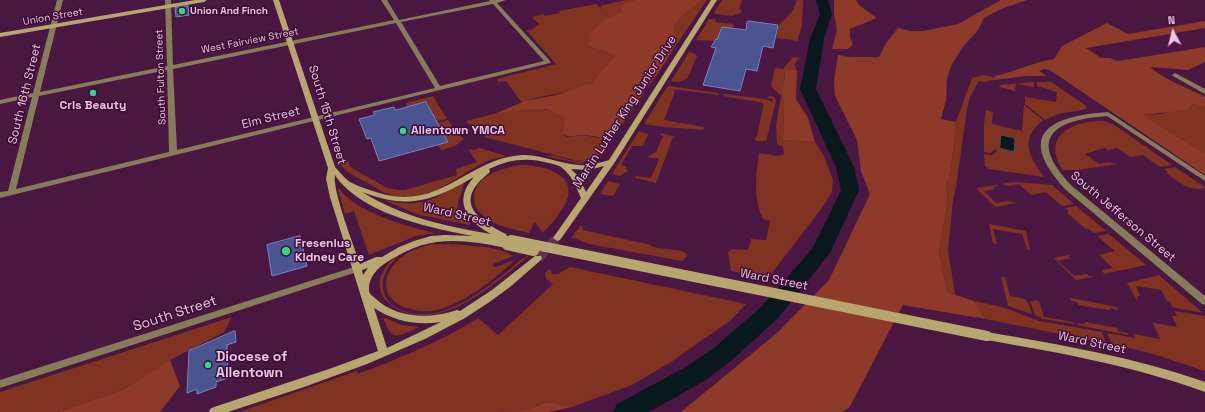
<!DOCTYPE html>
<style>
body{margin:0}
#map{position:relative;width:1205px;height:412px;overflow:hidden;background:#4a1642;font-family:"Space Grotesk",sans-serif}
canvas{display:block}
.north{position:absolute;left:1153px;top:12px;width:40px;height:40px;-webkit-text-stroke:3px #3f0a37;paint-order:stroke;rotate:353deg;font-size:11px;font-weight:700;line-height:16px;text-align:center;color:#e8c7e0}
.north::after{content:'';display:block;margin:auto;width:14px;height:18px;background:#e8c7e0;clip-path:polygon(50% 0,100% 100%,50% 72%,0 100%)}
</style>
<div id="map">
<canvas width="1205" height="412"></canvas>
<div class="north">N</div>
</div>
<script>
const context = document.querySelector('canvas').getContext('2d');
context.lineJoin = 'round';
function paint(path, color) { context.fillStyle = color; context.fill(path, 'evenodd'); }
function strokePath(path, color, width, dash) { context.strokeStyle = color; context.lineWidth = width; context.lineCap = dash ? 'butt' : 'round'; context.setLineDash(dash || []); context.stroke(path); }
function drawText(font, color, halo, rows, align = 'center') {
  context.font = font + ' "Space Grotesk",sans-serif'; context.lineWidth = 3; context.setLineDash([]); context.textBaseline = 'middle'; context.strokeStyle = halo; context.fillStyle = color; for (const [text, x, y, turn = 0] of rows) {
    context.save(); context.translate(x, y); context.rotate((+turn || 0) * Math.PI / 180); context.textAlign = isNaN(turn) ? turn : align; if (halo) context.strokeText(text, 0, 0); context.fillText(text, 0, 0); context.restore();
  }
}
paint(new Path2D(`
 M626 0H635L622 5 623 12 605 19 588 46 609 53 616 56C609 62 596 81 590 84 569 95 543 93 522 103L506 81 499 82 497 81V79L500 78 556 64 526 30H531L539 24 532 17 543 14 545 16 560 13 559 11 596 4 603 10 600 6Z
 M702 0H707L668 57 675 44 674 26 684 14Z
 M722 0H742L739 9 742 10 741 13 732 16 716 14 714 12Z
 M797 0H803L802 26 798 38 799 41 776 38 779 25 792 12Z
 M709 19H716L715 22 734 24 733 27 717 40 714 39V41L696 40Z
 M689 52 695 54 697 56 687 79 678 82 671 81Z
 M793 57 801 58 797 60 794 65 797 70 783 69 785 74 782 92 784 108 783 140 815 142 824 156 833 180 832 192 822 208 768 278 731 271 728 252 732 249 748 250 751 239 766 240 770 221 763 219C753 199 756 174 759 153L779 156 784 154 783 147 777 144 776 125 781 96 771 86 775 68 783 69Z
 M983 75 995 77 994 80 984 82 979 81 970 97 967 109 956 187 953 200 948 251 955 294 947 292 939 251 948 201 946 185 951 170 956 122 972 78Z
 M1034 82V87L1016 84 1015 91 1000 87 998 95 1000 85Z
 M1037 82H1051L1085 105 1087 109 1058 114 1045 120 1025 104V97L1056 102 1057 92 1037 86Z
 M669 86 718 93 719 95 672 89 675 91 664 120 704 127 703 130C683 128 664 128 644 124L667 87Z
 M646 90 598 160 581 164 546 156C564 154 588 174 602 153L592 159 583 162 577 161 488 138 478 132 466 121C487 116 527 104 547 110 553 111 559 115 564 117L563 134 567 137 584 135 598 138 640 94Z
 M724 94 765 99 773 102V99L767 98 769 96 774 97 776 101 766 141H756L755 138 757 136 764 103 723 96Z
 M433 96 447 119 437 121V119H436L426 102 407 107 406 103Z
 M1192 104 1205 107V154L1141 115 1161 114Z
 M1024 105 1043 120C1019 140 1029 156 1044 177L989 169 985 166 984 154 992 155 997 152 995 149 990 153 984 152V124L986 110 993 112 992 124 1022 131Z
 M448 120 455 131 464 139 455 146 441 150 438 145 448 142 438 123Z
 M1104 121 1113 124 1172 165 1160 167 1143 155 1130 157 1117 148 1108 150 1105 148 1085 154 1099 164 1109 162 1118 164 1078 170H1063C1040 136 1073 120 1104 121Z
 M639 131 648 134V135L643 146H632L621 165 625 166 628 171 620 176 612 174Z
 M661 133 676 137H673L656 183 635 178 636 176 651 178 659 159 647 157 656 152 663 136 660 135Z
 M479 148 506 156C498 158 490 159 483 163 454 178 422 208 387 194 381 192 375 187 369 184 359 178 346 173 339 163L348 161 350 167 387 188 400 190H405L457 175 456 169 477 162 468 149 475 150Z
 M520 165C538 165 574 171 568 197 564 210 552 223 543 233L535 222 529 233C512 229 493 226 480 213 475 208 474 203 474 196 476 175 503 168 520 165Z
 M1175 167 1205 187V188C1187 191 1181 183 1166 173L1168 172 1164 169Z
 M608 181 620 184 613 196 600 194Z
 M464 182C462 200 447 210 471 223L469 225 416 214 384 200C401 204 421 205 437 197 446 192 454 185 464 182Z
 M1016 182 1052 185 1074 204 1062 206 1046 192 1031 195 1019 184 1009 186 1001 184Z
 M997 185 998 186 993 187 995 189 984 191 996 203 1008 201 1017 203 995 207 976 188Z
 M339 188C354 212 408 227 435 233L416 236 369 255 354 211 345 214 338 190Z
 M1076 206 1106 231 1094 233 1089 229H1086L1067 213 1069 212 1065 208Z
 M989 224 1026 231 1030 250 1027 249 1022 234 993 229 997 244 993 243Z
 M581 225 583 230 651 245 652 247 682 251 688 255 682 261 589 244 574 238H571Z
 M1109 234 1146 265 1099 275 1104 273 1102 270 1113 268 1099 255 1115 251 1097 236Z
 M432 244C449 244 501 245 513 256L493 264 492 266 496 267 515 260C494 279 469 300 441 309 431 312 421 312 411 309 383 303 378 278 399 259 408 251 420 247 432 244Z
 M400 253 401 254C371 278 379 311 419 314 453 316 482 290 508 271 514 266 522 257 530 255 505 275 472 305 440 313 394 324 354 287 400 253Z
 M1073 254 1068 256 1070 258 1058 261 1074 276 1086 274 1089 276H1096L1076 280 1054 258Z
 M570 267 746 304 731 320 671 362 632 385 572 407 547 402 523 411 496 412H239L357 371 358 374C400 358 440 342 478 318L498 335 553 284 546 279 545 273 550 269 552 274H558Z
 M1159 275 1203 313 1172 307 1170 302 1167 301 1161 290 1136 286 1140 296H1137L1138 302 1127 283Z
 M1001 277H1005L1010 296C1027 299 1027 297 1032 314L1008 306Z
 M1070 298 1117 307 1118 310 1110 308V310L1078 305 1077 302 1071 301Z
 M1033 300 1039 301 1044 317 1073 322 1074 324 1043 319 1035 315 1030 301 1034 302Z
 M974 301 1002 307 1039 321 1102 332 1106 343 985 319Z
 M1174 311 1205 316V371L1150 353 1112 344 1107 333 1135 338 1134 334 1160 339 1153 323 1177 327 1172 316H1177Z
 M232 317 224 332 170 360 121 391 58 412H0V392Z
 M383 317 402 325 419 327C398 337 391 342 383 317Z
 M1085 322 1117 328 1118 331 1128 333V335L1078 325V323L1085 324Z`), '#803321');
paint(new Path2D(`
 M635 0H702L684 14 674 26C674 32 676 40 674 45 671 56 649 88 640 94L609 138C600 138 594 136 586 135 578 134 570 139 563 134L564 117 546 109H525L494 114 525 101 556 95 592 83 615 56 609 53 588 46 589 34 605 19 622 12 621 5Z
 M834 0H856L860 6 877 18 850 29V37L853 45 848 49H832L837 30 834 13Z
 M1001 0H1027L1001 9 984 18 978 30 962 48 952 64 947 78 946 100 941 119 956 122 951 170 946 185 948 201 939 251 947 292 974 301 985 319 903 305 849 408 841 412H681L777 333 829 280 870 194 861 171 857 140 835 96 834 81 838 55 849 57H879L886 43 898 28 910 31H923L958 24Z
 M1205 21V28L1086 48 1101 58H1110L1118 61 1205 47V62L1188 70 1150 67C1163 79 1188 88 1205 97V107L1192 104 1187 110 1142 115 1205 154V175L1050 70 1044 69 1039 71 1047 76H1027L994 80 995 77 994 76C1015 72 1033 62 1054 59L1062 46 1107 23 1128 34Z
 M783 69 797 70 796 99 808 118 815 142 783 140 784 108 782 92 785 74Z
 M170 360 180 386 160 412H58L121 391Z
 M547 402 572 407 548 412H496L523 411Z`), '#8d3b28');
const water = new Path2D(`
 M1001 135 1015 138 1014 152 1000 148Z`);
paint(water, '#08181c');
strokePath(water, '#4b4c57', 1);
paint(new Path2D(`
 M816 0H828L832 14 824 39 816 89 854 167 859 190 830 253 778 318 730 362 704 381 649 412H613L617 404 686 367 714 348 762 306 812 249 830 213 841 190 836 167 800 89 810 39 820 14Z`), '#08181c');
const building = new Path2D(`
 M188 6 189 15 176 17 175 8Z
 M749 21 778 25 773 48 763 46 757 71 746 69 740 91 703 85 716 48 711 47 716 39 717 40 722 27 746 30 747 22Z
 M426 102 448 142 379 161 371 138 367 139 359 119 375 115 373 112 394 107 395 110Z
 M300 236 307 266 272 276 267 245Z
 M235 331 236 342 227 345 228 378 216 382V387L197 394V389L187 393 189 351Z`);
paint(building, '#4a5491');
strokePath(building, '#7784c5', 1);
strokePath(new Path2D(`
 M555 240 557 238`), '#62315a', 8, [8, 3.5]);
strokePath(new Path2D(`
 M538 258 556 239`), '#62315a', 10, [10, 5]);
paint(new Path2D(`
 M57 0H63L40 92 167 66 165 0H171L173 65 394 20 381 0H387L399 20 490 1 489 0H506L497 3 551 62 550 63 0 198V192L8 191 32 97 0 104V100L33 93ZM493 4 544 61 440 86 401 22ZM396 23 435 88 177 150 173 69ZM167 70 169 152 16 189 39 96Z
 M1175 73 1205 89V94L1173 76 1172 75Z
 M1108 112 1205 176V181L1107 116C1052 120 1027 139 1072 186L1205 296V305L1202 304 1066 190C1015 135 1048 116 1108 112Z
 M357 266 360 267 361 269 360 271 0 388V380Z`), '#867c58');
paint(new Path2D(`
 M195 0H207L204 2 0 37V33Z
 M273 0H279L335 167C340 172 345 179 350 182 359 187 370 190 379 193 440 212 468 158 522 155 541 154 560 164 579 165 589 166 599 163 609 160L711 0H717L615 162 560 240 557 241 553 238 581 198C576 187 572 175 561 167 558 165 553 164 549 163 528 157 509 159 489 169L490 171 489 173C453 201 476 219 506 234L507 236 514 238 515 240 514 242 509 243 511 245 510 247 507 248C461 239 429 234 387 262 377 268 368 278 369 291 369 294 374 297 376 299 398 319 430 319 457 310L460 311 492 290 535 256H541L542 258 541 260 510 287 488 303 465 318 425 339 367 364 304 387 228 412H209L210 409 214 407 332 368 378 351 330 197 326 179 328 168ZM604 166 586 192 579 177 571 169 588 170ZM335 175C337 178 340 182 342 184 372 216 431 228 473 236L445 235 431 236 414 241 399 247 382 257H376L360 264C354 246 332 190 335 175ZM474 177C452 201 467 221 491 234 444 226 403 217 362 192 409 210 432 201 474 177ZM368 268 363 275 362 270ZM374 308C394 321 417 326 441 322L387 348Z
 M987 332C1061 345 1134 357 1205 382V392C1134 366 1061 353 987 340L984 339 982 336 984 333Z`), '#b7a76e');
strokePath(new Path2D(`
 M511 240 987 336
 M507 245 534 251`), '#b7a76e', 10);
for (const [x, y, r, color] of [
 [182,11,4,"#32d882"],
 [93,93,4,"#32d882"],
 [403,131,4,"#32d882"],
 [286,251,5,"#32d882"],
 [208,365,4,"#32d882"]
]) { const dot = new Path2D(); dot.arc(x, y, r, 0, 2 * Math.PI); context.fillStyle = color; context.fill(dot); strokePath(dot, '#3f0a37', 1.5); }
drawText('bold 10px', '#e8c7e0', '#3f0a37', [
 ["Union And Finch",190,11]
], 'left');
drawText('10px', '#e8c7e0', '#3f0a37', [
 ["Union Street",53,17,-10],
 ["West Fairview Street",250,41,-11],
 ["South Fulton Street",161,77,-92]
]);
drawText('12px', '#e8c7e0', '#3f0a37', [
 ["South 16th Street",25,94,-76],
 ["Martin Luther King Junior Drive",625,112,-57],
 ["South 15th Street",327,115,73],
 ["Elm Street",271,118,-14],
 ["Ward Street",457,215,13],
 ["South Jefferson Street",1123,217,40],
 ["Ward Street",774,280,11],
 ["Ward Street",1092,343,12]
]);
drawText('bold 12px', '#e8c7e0', '#3f0a37', [
 ["Cris Beauty",93,106,"center"],
 ["Allentown YMCA",411,131],
 ["Fresenius",295,244],
 ["Kidney Care",295,258]
], 'left');
drawText('14px', '#e8c7e0', '#3f0a37', [
 ["South Street",175,314,-18]
]);
drawText('bold 14px', '#e8c7e0', '#3f0a37', [
 ["Diocese of",216,357],
 ["Allentown",216,373]
], 'left');
</script>
